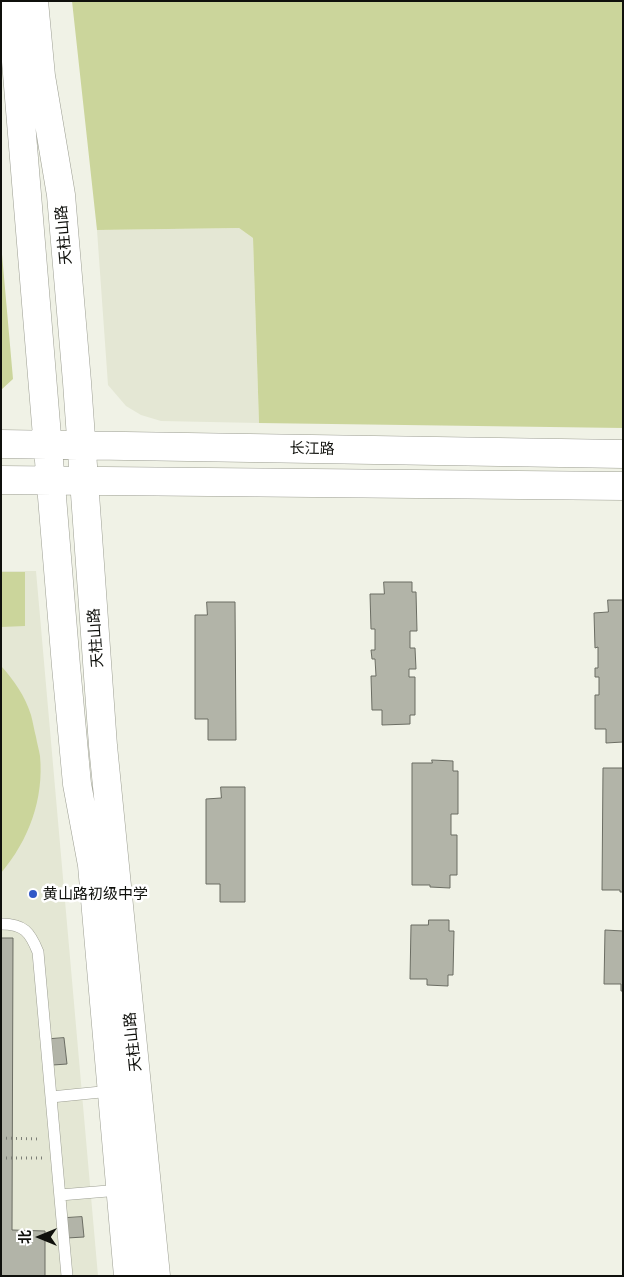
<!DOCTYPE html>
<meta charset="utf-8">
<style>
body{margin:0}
#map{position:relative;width:624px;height:1277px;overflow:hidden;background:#f0f2e6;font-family:Raleway,"Noto Sans SC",sans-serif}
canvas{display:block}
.frame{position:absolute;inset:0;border:2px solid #0f100c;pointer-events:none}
.north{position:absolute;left:15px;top:1212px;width:50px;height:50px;-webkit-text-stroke:4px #fff;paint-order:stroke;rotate:270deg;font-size:14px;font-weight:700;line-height:20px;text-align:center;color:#0f100c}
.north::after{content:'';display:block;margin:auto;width:18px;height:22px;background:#0f100c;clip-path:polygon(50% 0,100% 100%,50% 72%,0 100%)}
</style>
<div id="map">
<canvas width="624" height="1277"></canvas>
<div class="frame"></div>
<div class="north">北</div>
</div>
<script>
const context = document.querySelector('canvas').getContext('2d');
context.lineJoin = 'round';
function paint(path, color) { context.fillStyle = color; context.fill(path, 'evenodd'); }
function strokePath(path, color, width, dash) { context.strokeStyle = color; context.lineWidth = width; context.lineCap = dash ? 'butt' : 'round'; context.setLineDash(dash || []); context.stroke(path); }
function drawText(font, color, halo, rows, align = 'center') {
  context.font = font + ' Raleway,"Noto Sans SC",sans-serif'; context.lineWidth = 5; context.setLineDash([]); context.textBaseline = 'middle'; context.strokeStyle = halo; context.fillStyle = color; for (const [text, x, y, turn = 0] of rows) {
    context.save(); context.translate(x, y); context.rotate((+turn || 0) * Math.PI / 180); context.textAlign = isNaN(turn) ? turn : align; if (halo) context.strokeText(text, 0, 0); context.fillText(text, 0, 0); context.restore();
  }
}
paint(new Path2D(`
 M239 228 253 238 259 423 161 421 141 415 126 406 108 385 97 230Z
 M1 571H36L98 1276H1Z`), '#e4e7d4');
paint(new Path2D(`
 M72 1H623V428L259 423 253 238 239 228 97 230Z
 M1 243 13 379 1 390Z
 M1 572H25V626L1 627Z
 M1 666C14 680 25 696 31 715 33 722 34 730 36 737 37 743 39 750 40 756 44 799 29 840 1 873Z`), '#cbd59b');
const building = new Path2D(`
 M384 582H412V592H416L417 631H410V648H415L416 669H409V677H415V715H410V724L382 725V710H372L371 676H376L375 659H372L371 650H375V629H371L370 594H384Z
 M608 600H623V742L606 743V729H595V695H599V677H595V668H598V647L595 648 594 613 608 612Z
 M207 602H235L236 740H208V719H195V615H207Z
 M432 760 453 761V771H458V814H451V835H457V875H450V888L430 887V885H412V763H432Z
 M623 765V892H620V890H602L603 768H623Z
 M221 787H245V902H220V884H206V799L221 798Z
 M429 920H449V931H454L453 975H448V986L427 985V979H410L411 925H428Z
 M623 925V991H621V984H604L605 930 623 931Z
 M1 938H13L12 1230 45 1231V1276H1Z
 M64 1038 67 1064 53 1065 51 1039Z
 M82 1217 84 1237 67 1238 66 1218Z`);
paint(building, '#b2b4a8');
strokePath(building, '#6b6d63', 1);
const service = new Path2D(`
 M1 924C24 924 30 932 38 952L67 1276
 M51 1097 111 1091
 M60 1195 120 1190`);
const tertiary = new Path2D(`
 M11 1 66 666 77 784 92 865 128 1276
 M34 1 41 76 61 195 77 382 103 746 156 1276
 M1 444 623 454
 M1 480 623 486`);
strokePath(service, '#9c9e92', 12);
strokePath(tertiary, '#9c9e92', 29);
strokePath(new Path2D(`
 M1 1138 41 1139
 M1 1158H43`), '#7b7d75', 3, [1, 4]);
strokePath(service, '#fff', 11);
strokePath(tertiary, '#fff', 28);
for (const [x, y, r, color] of [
 [33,894,5,"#3058c7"]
]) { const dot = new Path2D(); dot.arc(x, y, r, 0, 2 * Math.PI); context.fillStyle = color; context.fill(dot); strokePath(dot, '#fff', 2); }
drawText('15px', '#0f100c', '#fff', [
 ["天柱山路",64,235,-95],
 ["长江路",312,449,1],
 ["天柱山路",96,638,-94],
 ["天柱山路",133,1042,-96]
]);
drawText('15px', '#0f100c', '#fff', [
 ["黄山路初级中学",43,894]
], 'left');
</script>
